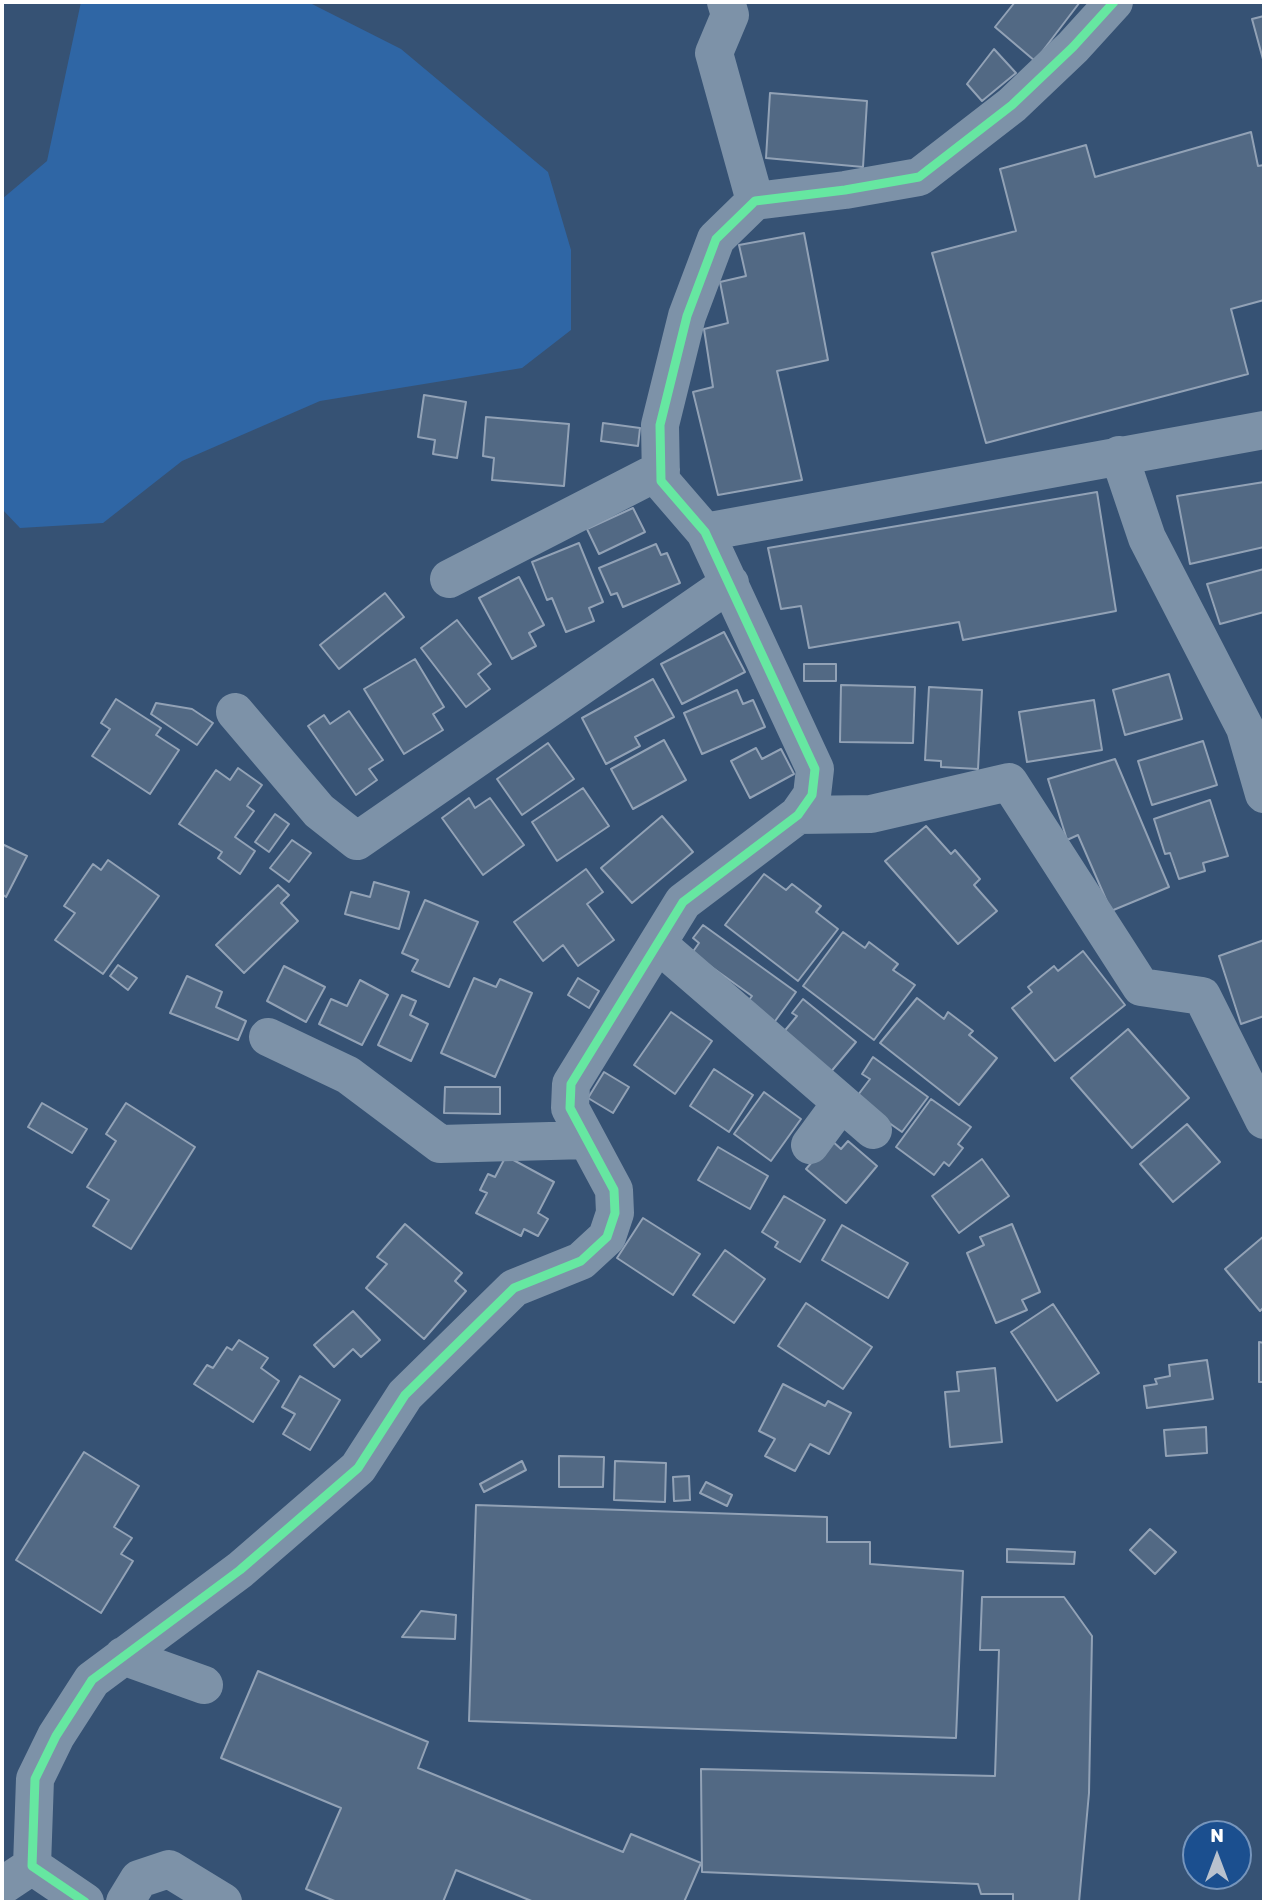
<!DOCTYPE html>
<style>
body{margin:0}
#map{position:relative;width:1266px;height:1904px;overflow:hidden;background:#365274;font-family:Rubik,sans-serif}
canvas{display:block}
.frame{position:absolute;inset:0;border:4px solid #fff;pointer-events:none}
.north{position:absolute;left:1182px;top:1820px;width:70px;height:70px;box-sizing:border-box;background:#1b4f8f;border:2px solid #7695bc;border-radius:50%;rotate:0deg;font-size:19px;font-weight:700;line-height:28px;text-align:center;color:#fff}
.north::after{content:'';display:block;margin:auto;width:24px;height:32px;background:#b9c2ce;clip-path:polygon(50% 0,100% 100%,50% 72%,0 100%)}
</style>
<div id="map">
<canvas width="1266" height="1904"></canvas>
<div class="frame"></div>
<div class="north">N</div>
</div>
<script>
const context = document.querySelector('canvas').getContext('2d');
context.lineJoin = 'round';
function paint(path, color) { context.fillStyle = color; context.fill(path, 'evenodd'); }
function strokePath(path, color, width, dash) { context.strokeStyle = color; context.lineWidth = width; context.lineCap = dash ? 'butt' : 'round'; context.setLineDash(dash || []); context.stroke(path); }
paint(new Path2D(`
 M81 2H308L401 49 548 172 571 250V330L522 368 320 401 182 461 103 523 20 528 2 509V199L47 161Z`), '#2f66a5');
const building = new Path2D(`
 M1015 2H1080L1035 61 995 27Z
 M1264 16V63L1252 19Z
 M994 49 1016 73 982 101 967 84Z
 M770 93 867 101 863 167 766 158Z
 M1251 132 1258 166 1264 165V300L1231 309 1248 374 986 443 932 253 1016 231 1000 169 1086 145 1095 177Z
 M804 233 828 360 777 371 802 480 718 495 693 392 713 387 704 329 728 323 720 282 746 276 739 245Z
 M424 395 466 402 457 458 433 454 435 440 418 437Z
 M486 417 569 424 564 486 492 480 494 458 483 456Z
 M603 423 640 428 638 446 601 441Z
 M1264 482V547L1190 564 1177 496Z
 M1097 492 1116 611 963 640 959 622 809 648 801 606 781 609 768 548Z
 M633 508 645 532 599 554 587 529Z
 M579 543 603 602 589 608 594 621 566 632 552 598 547 600 532 562Z
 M656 544 661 555 667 553 680 583 623 607 617 593 611 595 599 568Z
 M1264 569V612L1220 624 1207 584Z
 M519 577 544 625 529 633 536 646 512 659 479 598Z
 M385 593 404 617 339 669 320 645Z
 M457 620 491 664 478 674 490 689 466 707 421 648Z
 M724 632 745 672 682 704 661 664Z
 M415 659 444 707 433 714 443 730 404 754 364 689Z
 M804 664H836V681H804Z
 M1169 674 1182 719 1125 735 1113 690Z
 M653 679 674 717 635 737 640 746 606 764 582 718Z
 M841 685 915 687 913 743 840 742Z
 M929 687 982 690 978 769 941 767V761L925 760Z
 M737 690 743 704 753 700 765 727 702 754 684 713Z
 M116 699 161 728 156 735 179 750 150 794 92 756 110 729 101 723Z
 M1094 700 1102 750 1027 762 1019 712Z
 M156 703 192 709 213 723 197 745 151 714Z
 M349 711 383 760 369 769 377 780 356 795 308 726 324 715 330 724Z
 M664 740 686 780 633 809 611 769Z
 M1203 741 1217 785 1152 805 1138 761Z
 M548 743 574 779 522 815 497 779Z
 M756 748 762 759 781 749 794 774 750 798 731 761Z
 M1115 759 1169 887 1111 911 1078 835 1067 840 1048 779Z
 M238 768 262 785 247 806 254 811 235 837 255 851 240 874 218 858 222 852 179 824 216 770 230 780Z
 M583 788 609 826 557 861 532 822Z
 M469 798 475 808 490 798 524 845 483 875 442 818Z
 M1210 800 1228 856 1203 863 1205 871 1179 879 1170 853 1165 854 1154 819Z
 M275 814 289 824 269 852 255 842Z
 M662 816 693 852 632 903 601 868Z
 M926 826 951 854 955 850 980 879 974 885 997 911 958 944 885 861Z
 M292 840 311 853 289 882 270 868Z
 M2 844 27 856 6 897 2 894Z
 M108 860 159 896 103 974 55 940 75 913 64 906 93 864 101 870Z
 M586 869 603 892 587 904 614 940 578 966 563 945 543 961 514 922Z
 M764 874 786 890 792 884 821 906 816 912 838 929 798 981 725 925Z
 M374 882 409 892 399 929 345 914 351 892 370 897Z
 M278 885 289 895 281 903 298 921 244 973 216 945Z
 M425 900 478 922 449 987 412 971 418 960 402 953Z
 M703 925 796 992 773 1024 746 1004 752 996 692 953 699 943 693 938Z
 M843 932 865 948 869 942 898 964 893 970 915 985 874 1040 803 986Z
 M1264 940V1016L1241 1024 1219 956Z
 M1083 951 1125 1005 1055 1061 1012 1008 1032 992 1028 987 1054 966 1058 971Z
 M118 965 137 978 128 990 110 976Z
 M284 966 325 987 306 1022 267 1001Z
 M187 976 222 992 216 1007 246 1021 238 1040 170 1013Z
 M474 978 496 987 500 979 532 993 495 1077 441 1053Z
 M578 978 599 991 589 1008 568 995Z
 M360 980 388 995 362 1045 319 1024 331 999 347 1006Z
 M402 995 416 1001 410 1015 428 1024 411 1061 378 1045Z
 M917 998 944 1019 948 1012 973 1031 969 1035 997 1058 959 1105 880 1043Z
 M803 999 856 1042 829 1074 782 1034 797 1016 792 1013Z
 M671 1012 712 1041 675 1094 634 1065Z
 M1128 1029 1189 1098 1132 1148 1071 1078Z
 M873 1057 928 1097 902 1132 855 1099 870 1079 862 1074Z
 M714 1069 753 1095 729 1132 690 1106Z
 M604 1072 629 1087 613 1113 588 1098Z
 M445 1087H500V1114L444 1113Z
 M764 1092 801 1119 771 1161 734 1134Z
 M931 1099 971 1127 958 1144 963 1148 949 1166 944 1162 934 1175 896 1147Z
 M42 1103 87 1129 72 1153 28 1127Z
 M126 1103 195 1147 131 1249 93 1226 109 1200 87 1187 116 1141 106 1134Z
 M1187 1124 1220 1162 1173 1202 1140 1164Z
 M831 1140 841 1149 848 1141 877 1166 846 1203 806 1169Z
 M718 1147 768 1176 750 1209 698 1180Z
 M506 1156 554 1182 538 1213 548 1219 538 1236 524 1229 521 1236 476 1213 487 1193 480 1190 488 1174 495 1177Z
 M982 1159 1009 1196 959 1233 932 1196Z
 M784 1196 825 1220 800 1262 775 1247 778 1242 762 1232Z
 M643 1218 700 1254 673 1295 617 1258Z
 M405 1224 462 1273 455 1281 466 1291 424 1339 366 1288 387 1264 377 1257Z
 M1012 1224 1040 1292 1022 1300 1027 1310 996 1323 967 1253 984 1245 980 1237Z
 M842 1225 908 1263 888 1298 822 1260Z
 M1264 1236V1307L1260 1311 1225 1269Z
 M725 1250 765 1279 734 1323 693 1295Z
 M806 1303 872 1347 843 1389 778 1346Z
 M1053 1304 1099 1373 1057 1401 1011 1332Z
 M353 1311 380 1340 361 1357 353 1349 334 1367 314 1345Z
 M239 1340 268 1358 261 1368 279 1381 253 1422 194 1384 207 1365 213 1368 227 1347 232 1350Z
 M1259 1342 1264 1343V1382H1259Z
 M1207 1360 1213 1399 1147 1408 1144 1386 1157 1384 1155 1379 1170 1376 1169 1365Z
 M995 1368 1002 1442 950 1447 945 1392 959 1391 957 1372Z
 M300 1376 340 1400 310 1450 283 1434 295 1414 282 1407Z
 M783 1384 825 1406 828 1401 851 1413 829 1454 810 1444 795 1471 765 1456 775 1439 759 1431Z
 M1206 1427 1207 1453 1166 1456 1164 1430Z
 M84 1452 139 1486 114 1527 132 1538 121 1554 133 1561 101 1613 16 1560Z
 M559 1456 604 1457 603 1487H559Z
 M522 1461 526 1470 484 1492 480 1484Z
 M615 1461 666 1463 665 1502 614 1500Z
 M689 1476 690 1500 674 1501 673 1477Z
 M706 1482 732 1495 727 1506 700 1493Z
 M476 1505 827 1517V1542H870V1564L963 1571 956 1738 469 1721Z
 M1150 1529 1176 1552 1155 1574 1130 1550Z
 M1007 1549 1075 1552 1074 1564 1007 1562Z
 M982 1597H1064L1092 1636 1089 1793 1079 1902H1013V1894H981L978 1884 702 1872 701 1769 995 1776 999 1650H980Z
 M421 1611 456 1615 455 1639 402 1637Z
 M258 1671 428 1742 418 1768 623 1852 631 1834 701 1863 684 1902H534L456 1870 443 1902H337L306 1889 341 1808 221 1758Z`);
paint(building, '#526984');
strokePath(building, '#92a2b6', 2);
strokePath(new Path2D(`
 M726 2 730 15 714 53 755 201
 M1119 455 1147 538 1245 728 1264 794
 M705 532 1264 430
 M449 579 661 470
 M235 712 319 811 357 841 730 583
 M798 815 871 814 1009 782 1141 987 1202 996 1264 1120
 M658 944 873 1130
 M268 1037 348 1075 440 1144 587 1140
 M810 1145 841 1103
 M123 1656 204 1685
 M2 1886 32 1866
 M85 1902 32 1866 35 1779 56 1736 92 1680 240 1570 358 1468 405 1395 514 1288 581 1261 607 1237 615 1213 614 1190 570 1108 571 1084 683 902 798 815 812 795 815 769 705 532 661 481 660 425 687 316 716 239 755 201 845 190 919 177 1012 105 1073 47 1114 2
 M125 1902 139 1879 169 1869 223 1902`), '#7d92a8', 38);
strokePath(new Path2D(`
 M85 1902 32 1866 35 1779 56 1736 92 1680 240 1570 358 1468 405 1395 514 1288 581 1261 607 1237 615 1213 614 1190 570 1108 571 1084 683 902 798 815 812 795 815 769 705 532 661 481 660 425 687 316 716 239 755 201 845 190 919 177 1012 105 1073 47 1114 2`), '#66e7a1', 9);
</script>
